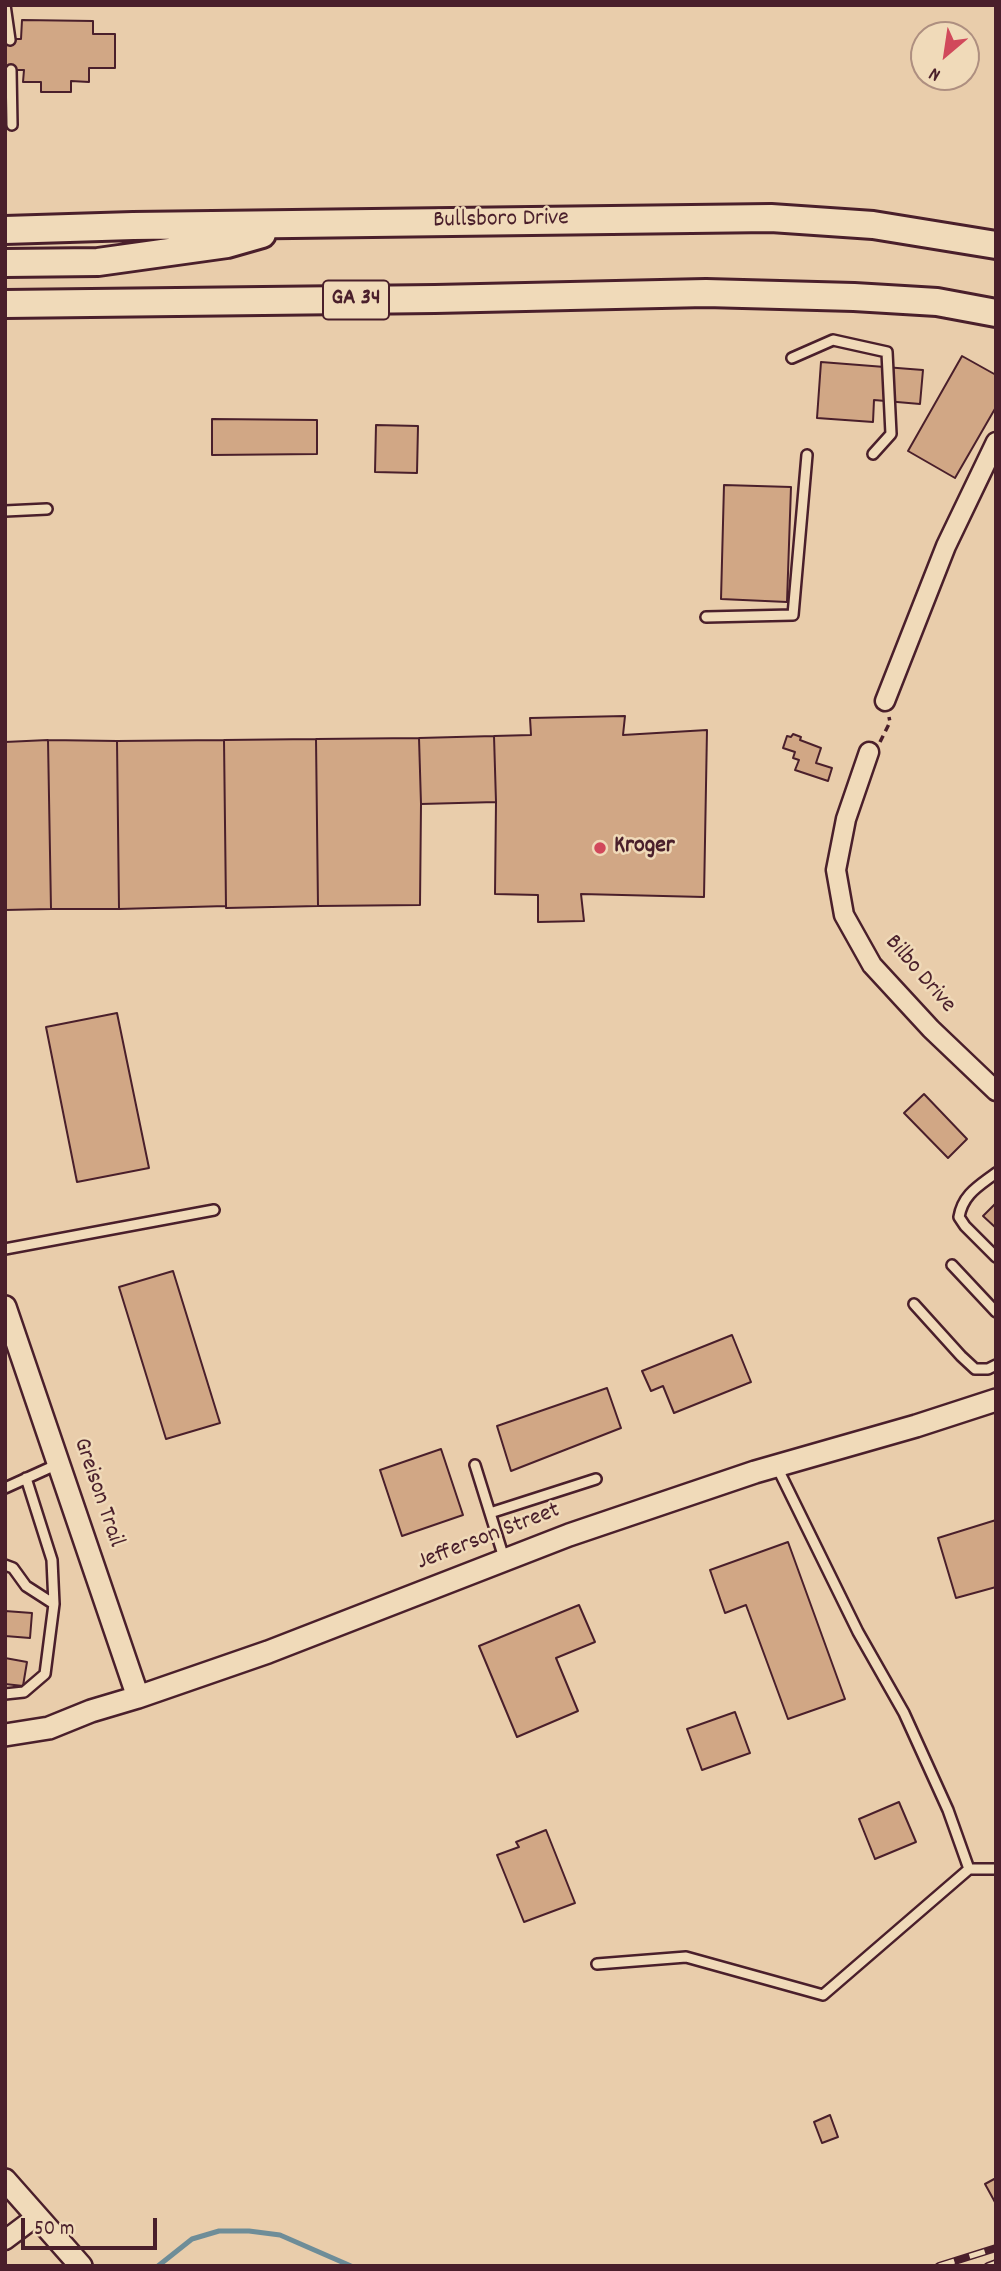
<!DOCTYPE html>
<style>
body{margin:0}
#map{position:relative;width:1001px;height:2271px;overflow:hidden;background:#e9cdab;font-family:Dekko,sans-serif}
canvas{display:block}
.frame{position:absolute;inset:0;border:7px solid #4a1f2b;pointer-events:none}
.north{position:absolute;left:910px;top:21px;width:70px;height:70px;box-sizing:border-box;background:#f0dab9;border:2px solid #ae8f80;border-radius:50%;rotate:209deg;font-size:19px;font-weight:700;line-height:28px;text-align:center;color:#4a1f2b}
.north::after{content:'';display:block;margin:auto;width:24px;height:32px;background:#d1495b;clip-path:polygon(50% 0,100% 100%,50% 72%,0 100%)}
.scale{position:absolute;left:21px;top:2218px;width:136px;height:32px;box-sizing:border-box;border:4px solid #4a1f2b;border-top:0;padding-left:9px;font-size:21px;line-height:24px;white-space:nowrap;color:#4a1f2b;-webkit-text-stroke:5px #f0dab9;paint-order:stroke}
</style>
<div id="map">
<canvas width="1001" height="2271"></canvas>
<div class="frame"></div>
<div class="north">N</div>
<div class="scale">50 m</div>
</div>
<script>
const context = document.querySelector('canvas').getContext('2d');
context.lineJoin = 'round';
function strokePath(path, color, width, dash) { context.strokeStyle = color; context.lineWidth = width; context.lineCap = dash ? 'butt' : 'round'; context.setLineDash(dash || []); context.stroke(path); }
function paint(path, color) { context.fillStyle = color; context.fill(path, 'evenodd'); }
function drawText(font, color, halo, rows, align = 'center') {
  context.font = font + ' Dekko,sans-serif'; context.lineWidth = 5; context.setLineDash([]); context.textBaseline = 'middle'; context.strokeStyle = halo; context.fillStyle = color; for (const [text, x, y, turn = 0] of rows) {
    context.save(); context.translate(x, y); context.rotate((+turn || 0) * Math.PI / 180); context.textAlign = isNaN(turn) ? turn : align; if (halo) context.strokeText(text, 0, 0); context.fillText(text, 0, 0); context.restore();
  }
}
strokePath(new Path2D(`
 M158 2266 192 2239 219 2231H249L280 2235 351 2266`), '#6e8d98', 5);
const building = new Path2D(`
 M22 20 93 21V34H115V68H89V82L71 81V92H41V82H23L24 70H5V39H21Z
 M962 356 996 375V407L955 478 908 451Z
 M821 362 923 370 920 404 874 400 873 422 817 418Z
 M212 419 317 420V454L212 455Z
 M376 425 418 426 417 473 375 472Z
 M724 485 791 487 787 602 721 599Z
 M625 716 623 735 707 730 704 897 581 894 584 921 538 922V895L495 894 496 802 494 736 531 735 530 718Z
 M793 734 801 737 800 740 821 748 816 763 832 768 828 781 795 770 799 760 793 758 795 752 783 748 787 736 791 737Z
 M494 736 496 802 421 804 419 738Z
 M419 738 421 804 420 905 318 906 316 739Z
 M316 739 318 906 226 908 224 740Z
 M48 740 117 741 119 909H51Z
 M48 740 51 909 5 910V742Z
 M224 740 226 906 119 909 117 741Z
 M117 1013 149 1168 77 1182 46 1027Z
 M924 1094 967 1139 948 1158 904 1113Z
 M996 1203V1228L983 1216Z
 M173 1271 220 1423 166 1439 119 1287Z
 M732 1335 751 1382 674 1413 663 1386 651 1391 642 1371Z
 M607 1388 621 1428 511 1471 497 1426Z
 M441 1449 463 1515 402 1536 380 1470Z
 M996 1520V1587L956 1598 938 1538Z
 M788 1542 845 1699 788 1719 746 1605 725 1613 710 1570Z
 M579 1605 595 1642 556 1658 578 1711 517 1737 479 1646Z
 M5 1611 32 1613 30 1638 5 1636Z
 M5 1658 27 1662 23 1686 5 1684Z
 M735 1712 750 1753 702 1770 687 1729Z
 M899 1802 916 1842 875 1859 859 1819Z
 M546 1830 575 1903 524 1922 497 1855 519 1847 516 1842Z
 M830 2115 838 2137 822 2143 814 2122Z
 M996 2178V2204L985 2184Z`);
paint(building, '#d1a785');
strokePath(building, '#4a1f2b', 2);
const service = new Path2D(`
 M5 5 10 40
 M11 70 12 125
 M792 358 833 340 887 352 891 434 873 454
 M5 511 47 509
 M706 617 793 615 807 455
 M996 1173C979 1186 963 1194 959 1217L965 1226 996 1257
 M5 1249 214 1210
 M952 1265 996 1312
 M914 1304 961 1356 975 1369H988L996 1365
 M475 1465 504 1558
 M5 1488 58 1464
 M490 1513 596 1479
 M5 1565 13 1568 26 1586 54 1604
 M5 1694 24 1692 45 1674 54 1604 52 1560 26 1478
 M969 1869H996
 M597 1964 686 1957 823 1995 969 1869 948 1810 904 1713 858 1632 777 1467`);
const minor = new Path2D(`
 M885 701 946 546 996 442
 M869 752 846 819 836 870 844 915 872 965 931 1029 996 1091
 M5 2240 37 2216`);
const tertiary = new Path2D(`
 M5 1307 138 1697
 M5 1735 49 1728 91 1711 138 1697 268 1652 569 1535 755 1472 916 1426 996 1400
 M5 2180 81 2266`);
const primary = new Path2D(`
 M5 230 133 226 771 218 873 225 996 245
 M5 263 98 262 227 244 262 234
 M5 304 435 299 706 293 854 297 937 302 996 313`);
strokePath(service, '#4a1f2b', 14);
strokePath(minor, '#4a1f2b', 23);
strokePath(tertiary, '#4a1f2b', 26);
strokePath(primary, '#4a1f2b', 32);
strokePath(new Path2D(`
 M880 742 890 722 889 717`), '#4a1f2b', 3.5, [7, 5]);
strokePath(service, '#f0dab9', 9);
strokePath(minor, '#f0dab9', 18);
strokePath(tertiary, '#f0dab9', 21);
strokePath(primary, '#f0dab9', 26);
const rail = new Path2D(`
 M939 2266 996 2248
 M988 2266 996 2263`);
strokePath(rail, '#4a1f2b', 8);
strokePath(rail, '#f0dab9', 5, [16]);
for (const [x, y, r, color] of [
 [600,848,7,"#d1495b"]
]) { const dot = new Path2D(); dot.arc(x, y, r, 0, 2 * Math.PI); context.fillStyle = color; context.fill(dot); strokePath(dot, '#f0dab9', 2.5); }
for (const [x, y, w] of [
 [356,300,66]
]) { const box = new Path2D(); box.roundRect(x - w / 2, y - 19.5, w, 39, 5); context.fillStyle = '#f0dab9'; context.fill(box); strokePath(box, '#4a1f2b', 2); }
drawText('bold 23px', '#4a1f2b', null, [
 ["GA 34",356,300]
]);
drawText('24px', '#4a1f2b', '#f0dab9', [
 ["Bullsboro Drive",501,221,-1],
 ["Bilbo Drive",919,975,49],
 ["Greison Trail",97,1493,71],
 ["Jefferson Street",489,1538,-21]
]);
drawText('bold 24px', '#4a1f2b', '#f0dab9', [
 ["Kroger",614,848]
], 'left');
</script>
